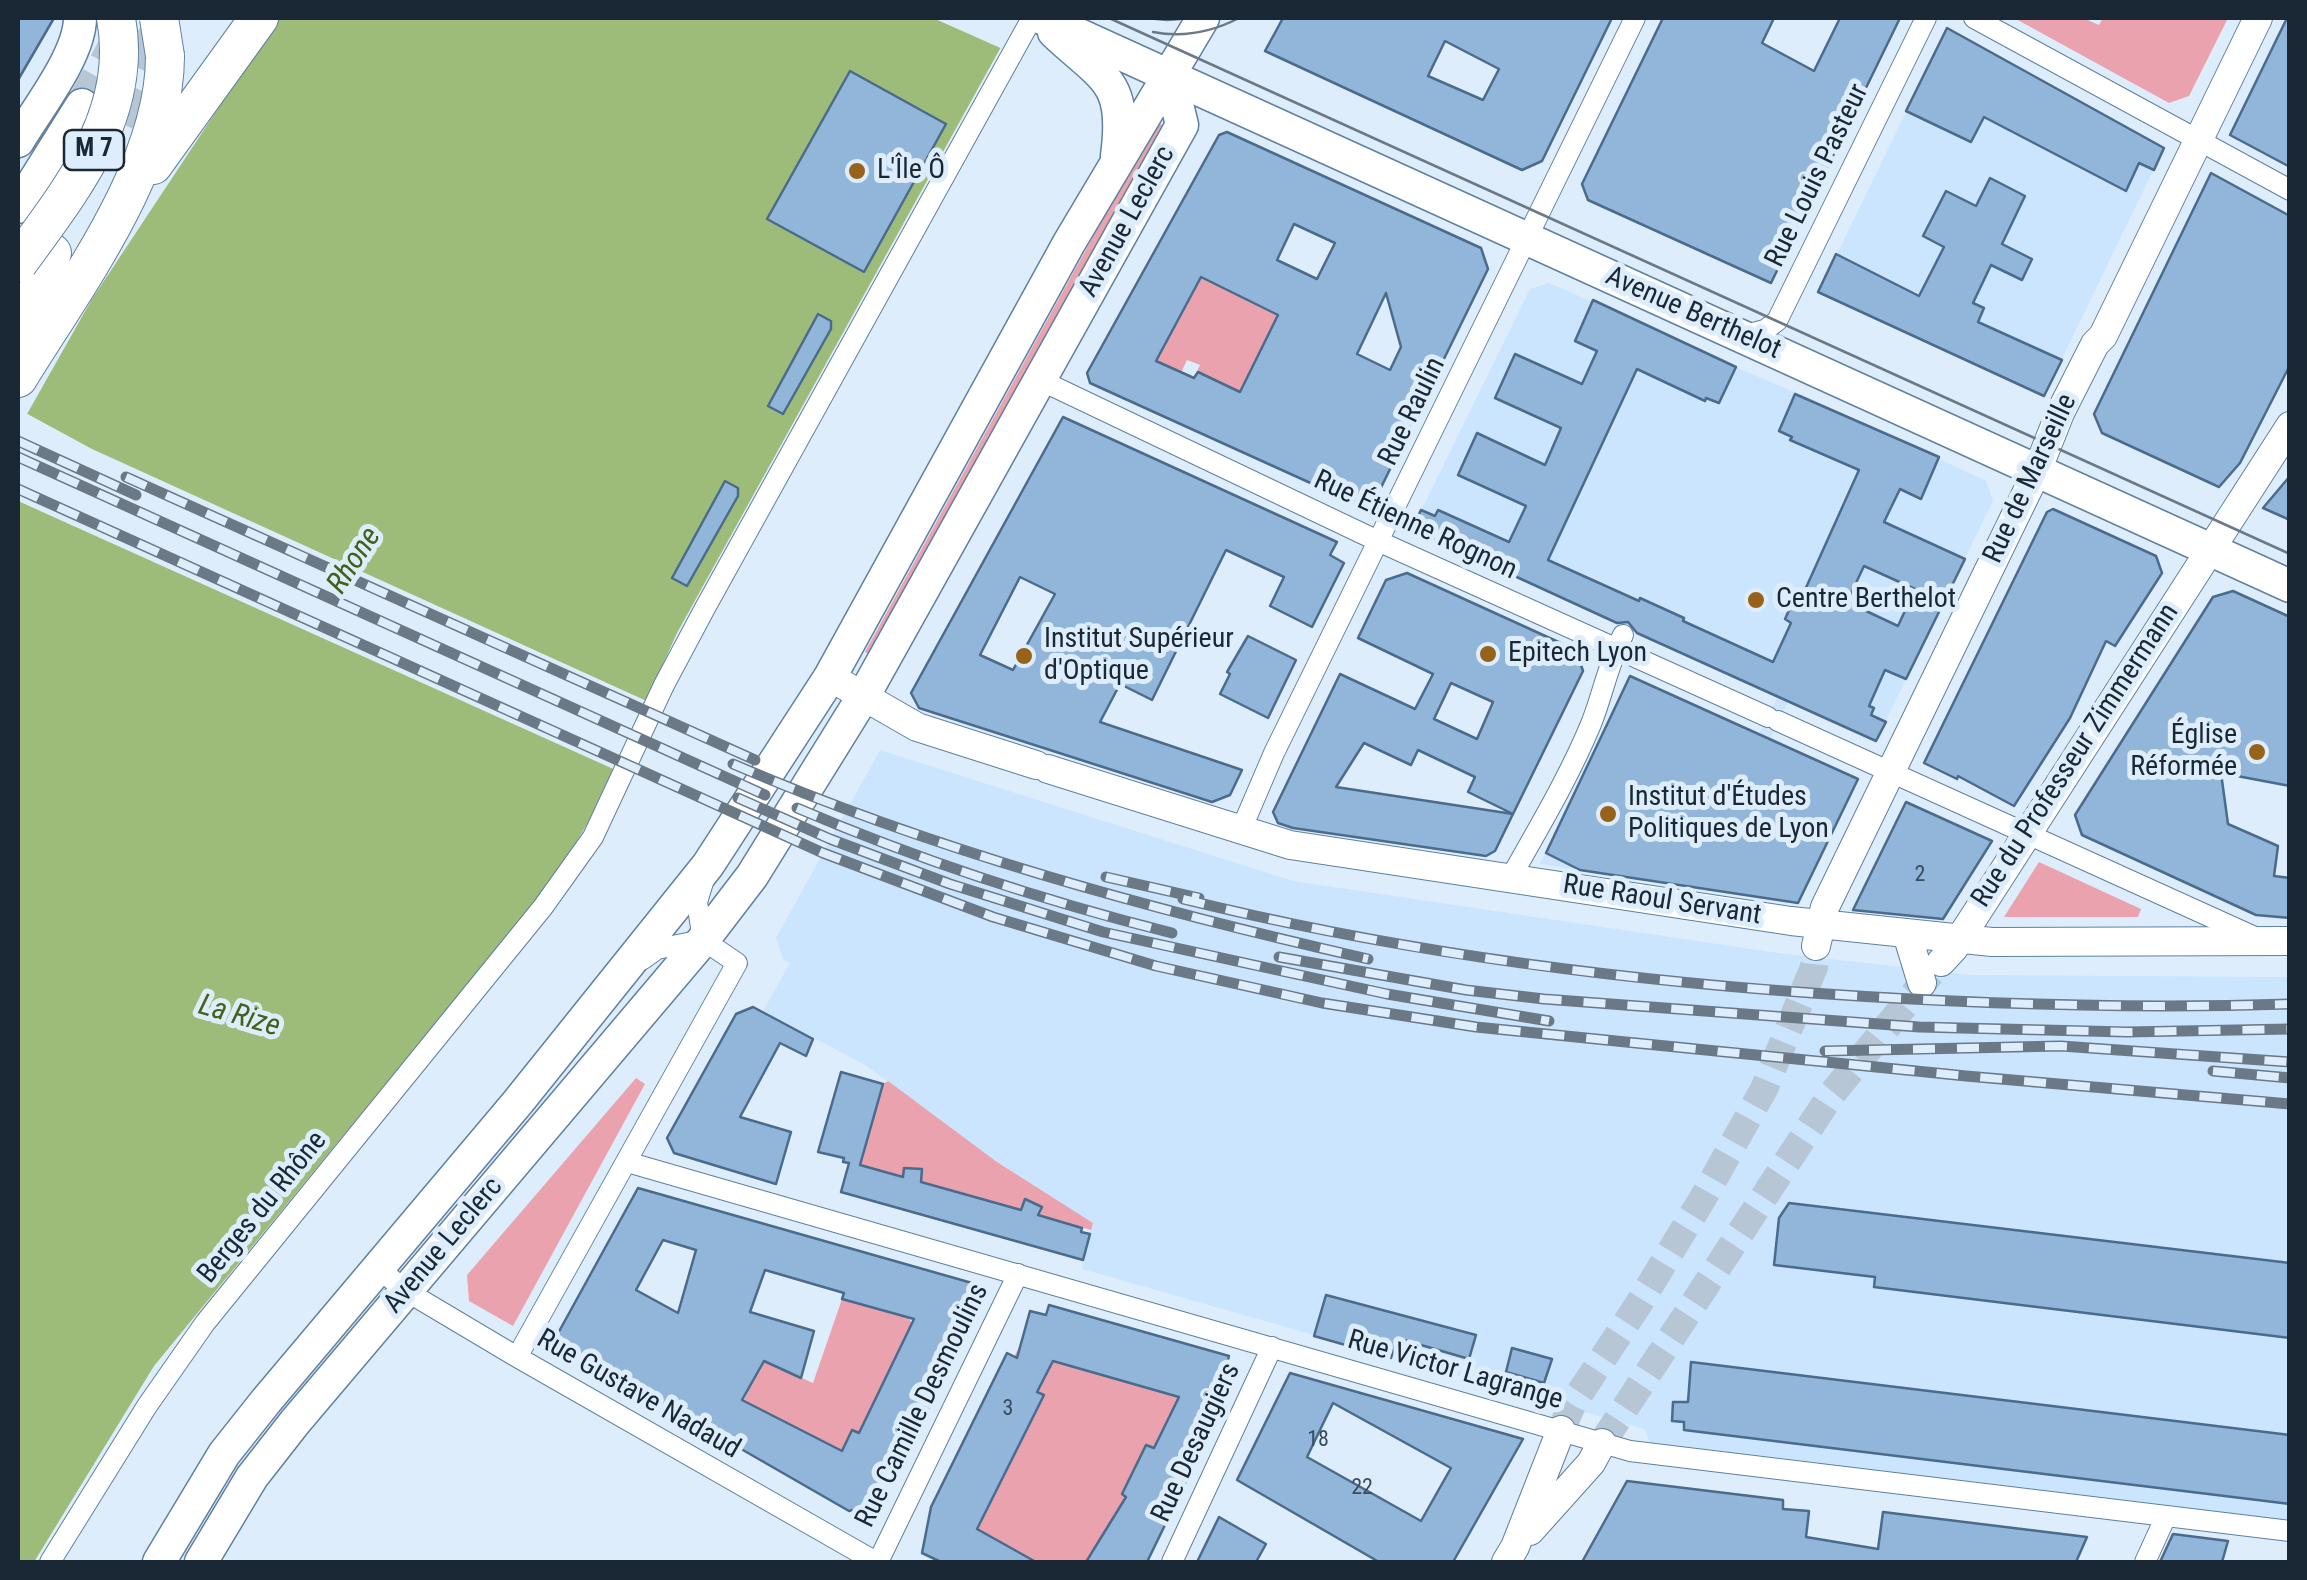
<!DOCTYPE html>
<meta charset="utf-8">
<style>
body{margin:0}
#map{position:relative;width:2307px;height:1580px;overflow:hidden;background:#deedfc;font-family:"Roboto Condensed",sans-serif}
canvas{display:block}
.frame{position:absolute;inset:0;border:20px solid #1a2835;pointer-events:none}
</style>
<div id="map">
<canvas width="2307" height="1580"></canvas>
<div class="frame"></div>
</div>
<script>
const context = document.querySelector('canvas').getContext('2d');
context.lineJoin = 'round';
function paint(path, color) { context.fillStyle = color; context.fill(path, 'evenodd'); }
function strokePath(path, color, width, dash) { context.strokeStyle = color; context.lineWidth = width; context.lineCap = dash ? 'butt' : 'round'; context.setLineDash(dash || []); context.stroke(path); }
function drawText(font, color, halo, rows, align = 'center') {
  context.font = font + ' "Roboto Condensed",sans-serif'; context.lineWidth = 10; context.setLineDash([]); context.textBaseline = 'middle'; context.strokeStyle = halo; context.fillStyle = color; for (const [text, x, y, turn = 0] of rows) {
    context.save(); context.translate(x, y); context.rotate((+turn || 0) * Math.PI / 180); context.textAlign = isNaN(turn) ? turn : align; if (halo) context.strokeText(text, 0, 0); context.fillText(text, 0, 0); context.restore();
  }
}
paint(new Path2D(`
 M1947 28 2164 148 2044 396 1818 293Z
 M1549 283 1724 359 1723 362 1809 398 1986 481 1993 501 1876 741 1788 702 1770 739 1858 779 1798 903 1540 864 1630 676 1759 734 1777 698 1412 529 1530 289Z
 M880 750 1293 881 1778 953 1973 975 2289 977V1520L1650 1442 1644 1429 1082 1269 1092 1223 997 1162 865 1065 763 1011 790 963 783 959 776 938Z`), '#cbe5fe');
paint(new Path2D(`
 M2014 18H2083L2099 25 2103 18H2228L2189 96 2169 103Z
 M1156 122 1162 125 871 655 865 652Z
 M1202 277 1278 315 1240 392 1197 371 1200 365 1187 360 1177 381 1151 369Z
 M2039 862 2141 909 2138 917H2004Z
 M636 1078 645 1084 513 1326 469 1301 467 1275Z
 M888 1081 997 1162 1093 1223 1091 1230 1038 1215 1041 1207 1026 1199 1021 1210 921 1182V1169L904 1168 903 1177 860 1165 883 1084Z
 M842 1299 909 1318 914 1329 859 1433 852 1431 842 1451 743 1401 764 1361 813 1383Z
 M1021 1343 1043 1350 1062 1364 1183 1398 1174 1418 1209 1436 1202 1449 1163 1430 1154 1448 1146 1445 1122 1494 1128 1498 1086 1562H1036L994 1539 976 1533 1043 1395 1037 1392 1046 1373 1014 1357Z`), '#eaa3ae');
paint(new Path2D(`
 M278 18H1017L677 633 604 795 557 875 154 1366 34 1562H18V430L92 299Z`), '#9dbc79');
paint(new Path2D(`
 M933 18H1022L1005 50Z
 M22 411 92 449 651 703 620 772 18 501V420Z`), '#deedfc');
const building = new Path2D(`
 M18 18H54L18 80Z
 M1283 18H1612L1542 161 1522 170 1265 51ZM1445 41 1499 69 1483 100 1428 76Z
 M1663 18H1774L1762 43 1814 71 1840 18H1900L1771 283 1588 200 1582 184Z
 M2287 18H2290V167L2230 135Z
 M1947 28 2164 148 2154 170 2139 163 2126 191 1984 117 1971 142 1906 111Z
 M850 71 946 124 864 272 767 219Z
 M1227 132 1481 248 1488 269 1370 510 1090 383 1087 373 1219 135ZM1294 224 1335 243 1317 279 1277 260ZM1201 277 1278 315 1240 392 1198 372 1194 378 1156 361ZM1386 293 1401 347 1390 370 1357 354Z
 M2211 173 2290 216V365L2240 463 2219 487 2102 433 2094 414Z
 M1990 178 2025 196 2002 244 2032 259 2022 280 1991 265 1973 303 1984 308 1978 322 2062 360 2044 396 1818 292 1836 254 1919 296 1944 247 1923 236 1946 191 1976 206Z
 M1593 300 1736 367 1719 403 1706 398 1705 401 1637 369 1548 560 1639 601 1640 598 1684 618 1683 621 1773 662 1791 623 1785 619 1795 597 1800 601 1859 470 1790 440 1792 437 1779 431 1795 394 1939 457 1921 499 1900 489 1884 522 1965 559 1906 679 1885 670 1869 706 1874 708 1871 715 1886 722 1876 741 1637 633 1628 622 1617 623 1412 529 1421 510 1435 516 1438 510 1509 542 1526 506 1458 475 1477 433 1545 465 1561 428 1495 398 1515 354 1582 384 1597 351 1575 341ZM1864 566 1915 589 1898 626 1847 602Z
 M818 314 831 321V329L783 414 768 406Z
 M1063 417 1337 542 1330 555 1344 563 1312 627 1270 606 1284 577 1226 550 1152 700 1120 684 1100 722 1242 770 1230 795 1212 802 919 708 911 693ZM1020 577 1055 594 1013 670 980 655Z
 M2290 476V520L2263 508Z
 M725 481 738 488V496L687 586 672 578Z
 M2053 509 2156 556 2162 573 2115 646 2106 641 2070 718 2014 806 1958 776 1957 779 1924 763 2047 512Z
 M1407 573 1576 650 1583 671 1513 814 1468 792 1475 777 1418 750 1411 765 1364 743 1336 787 1513 814 1495 851 1486 856 1293 828 1278 823 1273 812 1340 674 1415 709 1433 674 1358 638 1386 580ZM1451 683 1493 702 1477 739 1434 719Z
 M2233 591 2290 617V786L2221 773 2228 824 2278 846 2274 876 2290 878V918L2256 915 2082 835 2075 815 2213 597Z
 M1248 636 1296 660 1268 718 1220 694 1230 674 1227 672Z
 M1630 676 1858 779 1798 903 1580 870 1546 853Z
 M1906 802 1992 841 1943 919 1853 910Z
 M753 1007 813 1039 806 1056 780 1043 740 1117 791 1132 776 1184 674 1153 667 1138 736 1014Z
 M841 1072 883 1084 860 1165 903 1177 904 1168 922 1169 921 1182 1021 1210 1025 1199 1042 1207 1038 1215 1082 1228 1081 1232 1090 1234 1083 1260 841 1192 849 1163 843 1162 844 1158 818 1152Z
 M638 1188 972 1283 980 1303 902 1463 898 1461 882 1493 877 1490 869 1506 849 1511 722 1438 720 1442 551 1346ZM663 1240 696 1250 678 1313 636 1290ZM765 1270 844 1293 842 1299 914 1319 859 1433 852 1430 842 1451 742 1400 764 1361 801 1378 814 1331 750 1312Z
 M1789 1203 2290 1263V1338L1874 1287 1875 1277 1774 1265 1779 1218Z
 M1326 1295 1476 1335 1469 1359 1397 1338 1391 1358 1314 1336Z
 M1049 1305 1229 1356 1225 1371 1238 1375 1147 1562H1086L1126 1497 1122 1494 1146 1445 1154 1448 1179 1397 1053 1361 1037 1392 1044 1395 977 1529 1036 1562H941L922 1553 931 1507 1007 1353 1017 1358 1030 1311 1046 1315Z
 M1512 1348 1552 1359 1544 1383 1506 1372Z
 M1691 1362 2290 1435V1504L1684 1430V1422L1672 1421 1673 1402H1688Z
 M1290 1373 1523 1439 1453 1562H1379L1237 1480ZM1333 1403 1451 1468 1421 1521 1307 1457Z
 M1627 1481 1783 1500V1509L1809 1511 1806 1537 1878 1549 1883 1512 2087 1537 2076 1562H1582Z
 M1219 1517 1266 1544 1256 1562H1197Z
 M2173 1534 2228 1541 2222 1562H2160Z`);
paint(building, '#92b6d9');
strokePath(building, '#4a6b8b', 2.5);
strokePath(new Path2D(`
 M1561 1430 1572 1405 1638 1305 1703 1198 1764 1089 1814 967 1816 946
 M1602 1443 1831 1095 1937 966`), '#b7c6d4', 28, [28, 14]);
strokePath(new Path2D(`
 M82 105 118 39`), '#b7c6d4', 32, [32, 16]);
strokePath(new Path2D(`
 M115 120 166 18`), '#b7c6d4', 38, [38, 19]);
const street = new Path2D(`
 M1974 18 2290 190
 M1742 336 1765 330 1777 321 1926 18
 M1040 380 1380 542 1768 717
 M1778 721 2257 938
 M1241 830 1274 753 1635 18
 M1511 877C1539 827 1569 777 1591 724 1603 694 1608 664 1623 635
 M703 940 697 902 704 879
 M627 1162 1630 1451 2290 1531
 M378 1268 406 1291 517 1357 876 1562
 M517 1357 737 963 703 940 657 949 643 959
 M50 1562 147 1406 205 1323 543 907 593 837 664 685 705 608 1032 18
 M878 1562 1018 1274
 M1172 1562 1272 1347
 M2145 1562 2166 1516`);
const secondary = new Path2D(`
 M830 677 917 727 1036 765
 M1048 769 1290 845 1791 921 1992 942 2290 941
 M1907 934 1922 983
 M1816 946 1825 907 2037 471 2060 413 2095 344 2103 336 2258 18
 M1941 962 1954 948 2290 426
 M1530 1531 1591 1463 1602 1443
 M1506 1562 1515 1547 1561 1430`);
const primary = new Path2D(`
 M1042 18 2290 586
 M1054 32C1105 80 1127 80 1117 156
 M18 141C37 109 80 55 80 18
 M18 207 82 105
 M159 1562 224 1454 266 1401 518 1102 708 865 830 677 1069 243 1203 18
 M201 1562 252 1477 295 1422 703 940 752 876 863 697 1182 125 1170 76`);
const highway = new Path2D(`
 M153 165 259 18
 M18 341 52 253
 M18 378C75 285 165 167 165 56`);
strokePath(street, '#5e80a1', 22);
strokePath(secondary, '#5e80a1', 30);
strokePath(primary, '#5e80a1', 35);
strokePath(highway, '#5e80a1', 40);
strokePath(street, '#fff', 20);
strokePath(secondary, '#fff', 28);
strokePath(primary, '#fff', 32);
strokePath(highway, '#fff', 38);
strokePath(new Path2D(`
 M1109 18 2290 554
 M1146 18 1167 20 1193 18
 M1153 32C1184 38 1212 32 1239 18`), '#6b7987', 2.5);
const rail = new Path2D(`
 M18 441 136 495
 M18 457 765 795
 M126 477 755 760
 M18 489 823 853 993 917 1156 966 1322 1003 1476 1027 1966 1076 2290 1104
 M733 764C936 851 1152 910 1368 959
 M738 798 830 839 950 884 1103 932 1387 994 1549 1021
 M797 808C919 860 1044 901 1172 933
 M1106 877 1199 898
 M1183 899C1390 950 1600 978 1812 993 1971 1004 2130 1009 2290 1004
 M1279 957 1466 990 1544 999 1919 1027 2127 1032 2290 1029
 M1825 1051 2061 1046 2290 1062
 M2213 1071 2290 1078`);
strokePath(rail, '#6b7987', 11);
strokePath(rail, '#deedfc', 8, [22]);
const highwayBridge = new Path2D(`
 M159 18 165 56
 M18 263C71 190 134 114 116 18`);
strokePath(highwayBridge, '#5e80a1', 40, []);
strokePath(highwayBridge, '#fff', 38);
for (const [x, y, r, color] of [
 [857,171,10,"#976219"],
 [1756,600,10,"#976219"],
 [1488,654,10,"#976219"],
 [1024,656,10,"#976219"],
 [2257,752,10,"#976219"],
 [1608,814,10,"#976219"]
]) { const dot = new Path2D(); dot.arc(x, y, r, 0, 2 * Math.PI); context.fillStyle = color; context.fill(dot); strokePath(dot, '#deedfc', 4); }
drawText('22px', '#384c5e', null, [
 ["2",1920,875],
 ["3",1008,1409],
 ["18",1318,1440],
 ["22",1362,1488]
]);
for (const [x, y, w] of [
 [94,150,60]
]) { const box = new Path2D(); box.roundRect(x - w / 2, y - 20, w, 40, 8); context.fillStyle = '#deedfc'; context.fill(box); strokePath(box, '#1a2835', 2.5); }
drawText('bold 25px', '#1a2835', null, [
 ["M 7",94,150]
]);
drawText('28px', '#1a2835', '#deedfc', [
 ["L'Île Ô",877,171],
 ["Centre Berthelot",1776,600],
 ["Institut Supérieur",1044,640],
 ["d'Optique",1044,672],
 ["Epitech Lyon",1508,654],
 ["Église",2237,736,"right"],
 ["Réformée",2237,768,"right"],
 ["Institut d'Études",1628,798],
 ["Politiques de Lyon",1628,830]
], 'left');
drawText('28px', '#1a2835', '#deedfc', [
 ["Rue Louis Pasteur",1818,176,-64],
 ["Avenue Leclerc",1128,222,-61],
 ["Avenue Berthelot",1693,314,24],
 ["Rue Raulin",1413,412,-64],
 ["Rue de Marseille",2031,479,-65],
 ["Rue Étienne Rognon",1415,526,25],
 ["Rue du Professeur Zimmermann",2076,756,-57],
 ["Rue Raoul Servant",1662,901,9],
 ["Berges du Rhône",263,1208,-51],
 ["Avenue Leclerc",444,1246,-50],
 ["Rue Victor Lagrange",1455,1371,16],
 ["Rue Gustave Nadaud",638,1395,30],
 ["Rue Camille Desmoulins",923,1406,-64],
 ["Rue Desaugiers",1197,1443,-65]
]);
drawText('italic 30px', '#44601a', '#deedfc', [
 ["Rhone",355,561,-57],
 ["La Rize",239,1017,16]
]);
</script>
